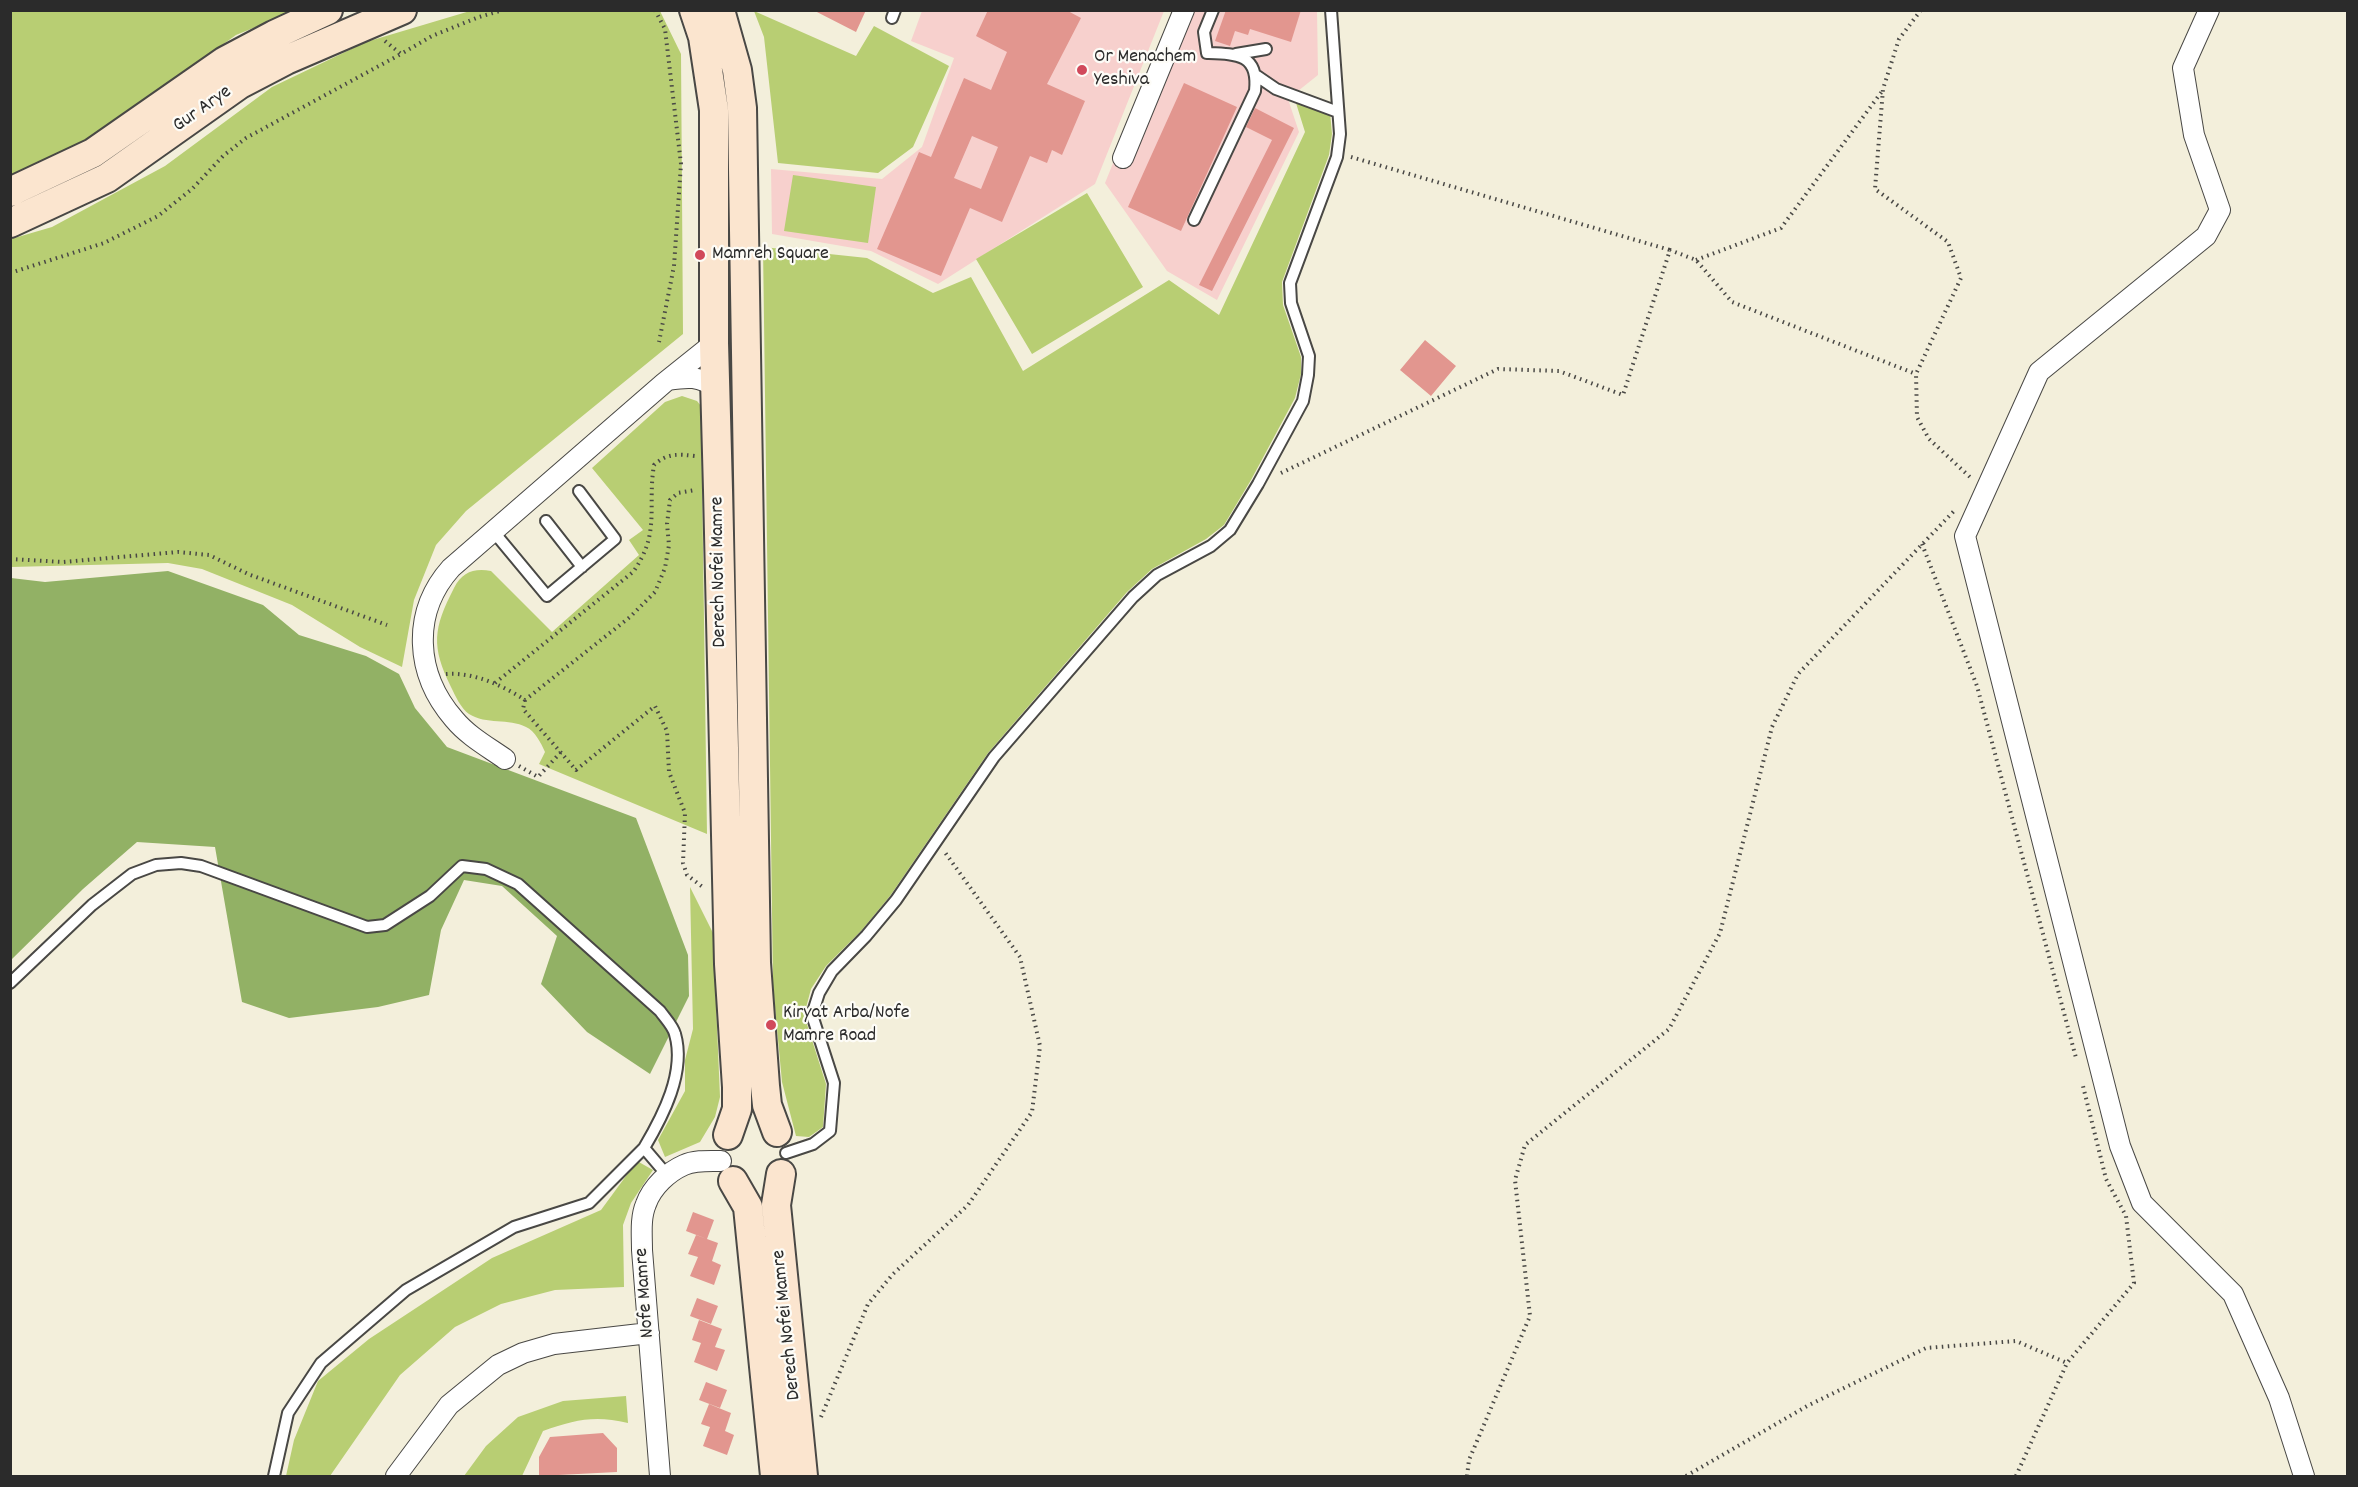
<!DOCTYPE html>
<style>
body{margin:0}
#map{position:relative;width:2358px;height:1487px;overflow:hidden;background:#f3efdb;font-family:Dekko,sans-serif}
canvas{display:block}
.frame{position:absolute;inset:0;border:12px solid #2b2b2b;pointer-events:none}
</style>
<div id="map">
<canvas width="2358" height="1487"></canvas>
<div class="frame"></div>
</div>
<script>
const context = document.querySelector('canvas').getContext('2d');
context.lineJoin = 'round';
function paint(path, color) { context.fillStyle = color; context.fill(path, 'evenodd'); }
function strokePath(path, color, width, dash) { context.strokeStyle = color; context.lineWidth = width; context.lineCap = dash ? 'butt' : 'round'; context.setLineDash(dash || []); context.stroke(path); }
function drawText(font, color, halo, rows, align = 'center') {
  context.font = font + ' Dekko,sans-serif'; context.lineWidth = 4.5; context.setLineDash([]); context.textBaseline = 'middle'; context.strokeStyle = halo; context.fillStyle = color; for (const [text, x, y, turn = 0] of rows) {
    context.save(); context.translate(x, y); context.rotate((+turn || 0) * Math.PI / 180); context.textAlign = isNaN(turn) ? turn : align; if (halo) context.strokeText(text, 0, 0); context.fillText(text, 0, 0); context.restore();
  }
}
paint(new Path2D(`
 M922 11H1164L1095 184 938 284 871 251 772 234 771 169 882 179 922 147 954 58 911 41Z
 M1175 11H1317L1318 75 1288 99 1299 132 1217 300 1167 271 1105 183Z`), '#f7d0cd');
paint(new Path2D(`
 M11 11H295L236 35 86 143 11 180Z
 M470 11H660L681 54 683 334 466 511 436 545 414 600 402 667 360 647 292 605 202 569 168 563 11 567V239L52 227 165 166 272 87 366 42Z
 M754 11 856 56 874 26 949 66 913 147 878 173 778 163 764 37Z
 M1296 103 1330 112 1332 134 1329 155 1282 282 1283 305 1301 357V374L1295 398 1251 480 1224 525 1206 539 1152 569 1127 592 988 753 890 896 861 931 826 966 811 989 804 1015 826 1084 823 1127 809 1137 796 1136 782 1082 773 986 763 247 867 258 933 293 971 277 1023 371 1169 280 1219 315 1305 132Z
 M793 175 876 187 868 243 784 231Z
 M1087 193 1143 287 1032 354 976 259Z
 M682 396 697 401 701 406 707 834 539 764 545 752C541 743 535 731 526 727 509 718 486 725 469 714 461 709 455 695 451 687 431 646 433 629 454 588 462 572 474 568 491 571L552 632 639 555 629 540 643 530 592 468 665 402Z
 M690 887 713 933 720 1097 715 1117 700 1142 665 1157 658 1140 685 1091V1060L693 1029Z
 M637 1161 653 1170 631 1203 623 1225 624 1287 555 1290 501 1304 455 1327 400 1375 330 1476H286L294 1440 318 1381 369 1339 492 1258 601 1210Z
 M626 1396 628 1423C594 1415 575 1420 543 1431L522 1476H464L486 1446 518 1417 563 1401Z`), '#b8ce73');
paint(new Path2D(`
 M168 571 263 605 299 635 366 656 399 674 415 708 447 747 636 818 688 955 689 996 650 1074 587 1032 541 984 557 936 502 886 464 880 441 930 429 995 378 1007 289 1018 242 1002 215 847 137 842 83 889 11 960V578L45 582Z`), '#92b165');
paint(new Path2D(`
 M813 10H866L856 32Z
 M988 10H1066L1081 18 1047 84 1085 101 1062 155 1052 150 1047 163 1030 156 1002 222 970 208 941 276 877 249 919 152 931 157 964 78 991 90 1007 52 976 36ZM972 136 998 147 981 189 954 178Z
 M1226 10H1301L1291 42 1250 29 1248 35 1235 31 1230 46 1215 41Z
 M1184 83 1237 107 1181 231 1128 207Z
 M1255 108 1294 128 1212 291 1199 285 1272 140 1246 127Z
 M1425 340 1456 366 1431 396 1400 370Z
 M693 1212 714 1220 707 1239 686 1231Z
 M696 1235 718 1243 712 1261 721 1265 714 1285 690 1276 698 1257 688 1254Z
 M697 1298 718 1306 711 1324 690 1316Z
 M699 1320 722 1329 715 1347 725 1350 717 1371 694 1362 701 1343 692 1340Z
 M706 1382 727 1390 720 1408 699 1400Z
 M709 1404 731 1413 725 1431 734 1435 727 1455 703 1446 710 1427 701 1424Z
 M603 1433 617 1448V1472L539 1476V1457L550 1437Z`), '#e2968f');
const lane = new Path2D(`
 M892 18 895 10
 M1236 54 1266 49
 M1257 76 1276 89 1338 112
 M1194 220 1255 91C1259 54 1237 54 1207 53L1204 32 1213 10
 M546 521 582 567
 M493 531 547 596 615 539 579 491
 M10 983 92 905 132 874 156 865 181 863 201 866 367 927 385 925 430 896 462 866 486 869 518 884 660 1011C665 1018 673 1026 675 1034 686 1072 663 1116 644 1148L667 1175
 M786 1153 813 1144 830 1131 834 1083 812 1015 819 993 832 971 866 936 896 900 994 757 1133 597 1157 575 1211 546 1230 530 1258 484 1303 401 1308 375 1309 356 1291 303 1290 283 1337 157 1340 134 1331 10
 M274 1476 288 1413 321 1363 406 1290 514 1227 589 1203 644 1148`);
const street = new Path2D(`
 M2209 10 2183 68 2194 135 2220 210 2206 236 2039 372 1965 536 2120 1146 2142 1203 2233 1294 2279 1398 2304 1476
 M1123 158 1184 10
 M668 380C686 377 701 375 716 389
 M505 759C488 747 468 736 454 719 415 674 411 613 451 568L664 383 714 343
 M396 1476 449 1405 498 1365 523 1353 554 1344 649 1333
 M660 1476 642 1250C642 1235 640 1218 646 1204 652 1187 668 1172 684 1165 695 1160 709 1161 721 1161`);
const secondary = new Path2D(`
 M694 10 703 37 714 110V343L718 490 729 964 737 1087V1109L728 1135
 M720 10 737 70 742 108 756 963 765 1086 767 1105 777 1132
 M10 192 93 153 225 61 274 35 328 10
 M10 223 107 178 240 84 286 60 402 10
 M781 1174 776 1205 803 1476
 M733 1181 748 1207 775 1476`);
strokePath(lane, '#494845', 14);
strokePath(street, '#494845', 22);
strokePath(secondary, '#494845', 32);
strokePath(new Path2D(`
 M655 10 665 29 681 164 674 266 659 342
 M1921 10 1899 39 1883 89 1875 189 1948 242 1961 278 1916 374 1917 417 1929 439 1971 478
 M385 41 401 54 432 36 479 17 503 10
 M1351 157 1670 250
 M1696 260 1781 228 1883 90
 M10 273 104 243 158 216 192 189 223 156 246 138 401 54
 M1281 473 1498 369 1559 371 1623 395 1670 250 1696 260 1732 302 1916 374
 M1922 544 1977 686 2076 1058
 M10 559 63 562 178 552 209 555 248 574 387 625
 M446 674C473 672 502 685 525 700L630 617 655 592 665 568 669 545 667 524 670 500 678 493 695 490
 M495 683 633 572C661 533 647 507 654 465 667 453 678 454 695 456
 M525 700 523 709 576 770 655 706 667 731 669 772 685 813 683 863 687 875 704 888
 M519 766 538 777 561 752
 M821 1417 868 1304 893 1274 968 1205 1032 1112 1040 1046 1020 957 944 851
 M1467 1476 1469 1460 1530 1316 1515 1180 1525 1145 1669 1029 1720 933 1772 727 1798 674 1954 511
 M1686 1476 1807 1406 1926 1348 2016 1341 2067 1363 2134 1283 2126 1216 2106 1179 2082 1082
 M2016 1476 2067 1363`), '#494845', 4, [1.5, 4.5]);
strokePath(lane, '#fff', 10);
strokePath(street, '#fff', 20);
strokePath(secondary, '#fbe5cf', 28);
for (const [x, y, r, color] of [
 [1082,70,6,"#d1495b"],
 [700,255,6,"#d1495b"],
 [771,1025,6,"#d1495b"]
]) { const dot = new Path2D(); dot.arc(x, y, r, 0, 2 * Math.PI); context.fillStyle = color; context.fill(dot); strokePath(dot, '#fdfcf7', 2); }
drawText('20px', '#2b2b2b', '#fdfcf7', [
 ["Or Menachem",1094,58],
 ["Yeshiva",1094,81],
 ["Mamreh Square",712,255],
 ["Kiryat Arba/Nofe",783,1014],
 ["Mamre Road",783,1037]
], 'left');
drawText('20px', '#2b2b2b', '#fdfcf7', [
 ["Gur Arye",203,110,-35],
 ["Derech Nofei Mamre",720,572,-91],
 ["Nofe Mamre",646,1293,-94],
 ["Derech Nofei Mamre",788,1325,-96]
]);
</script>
